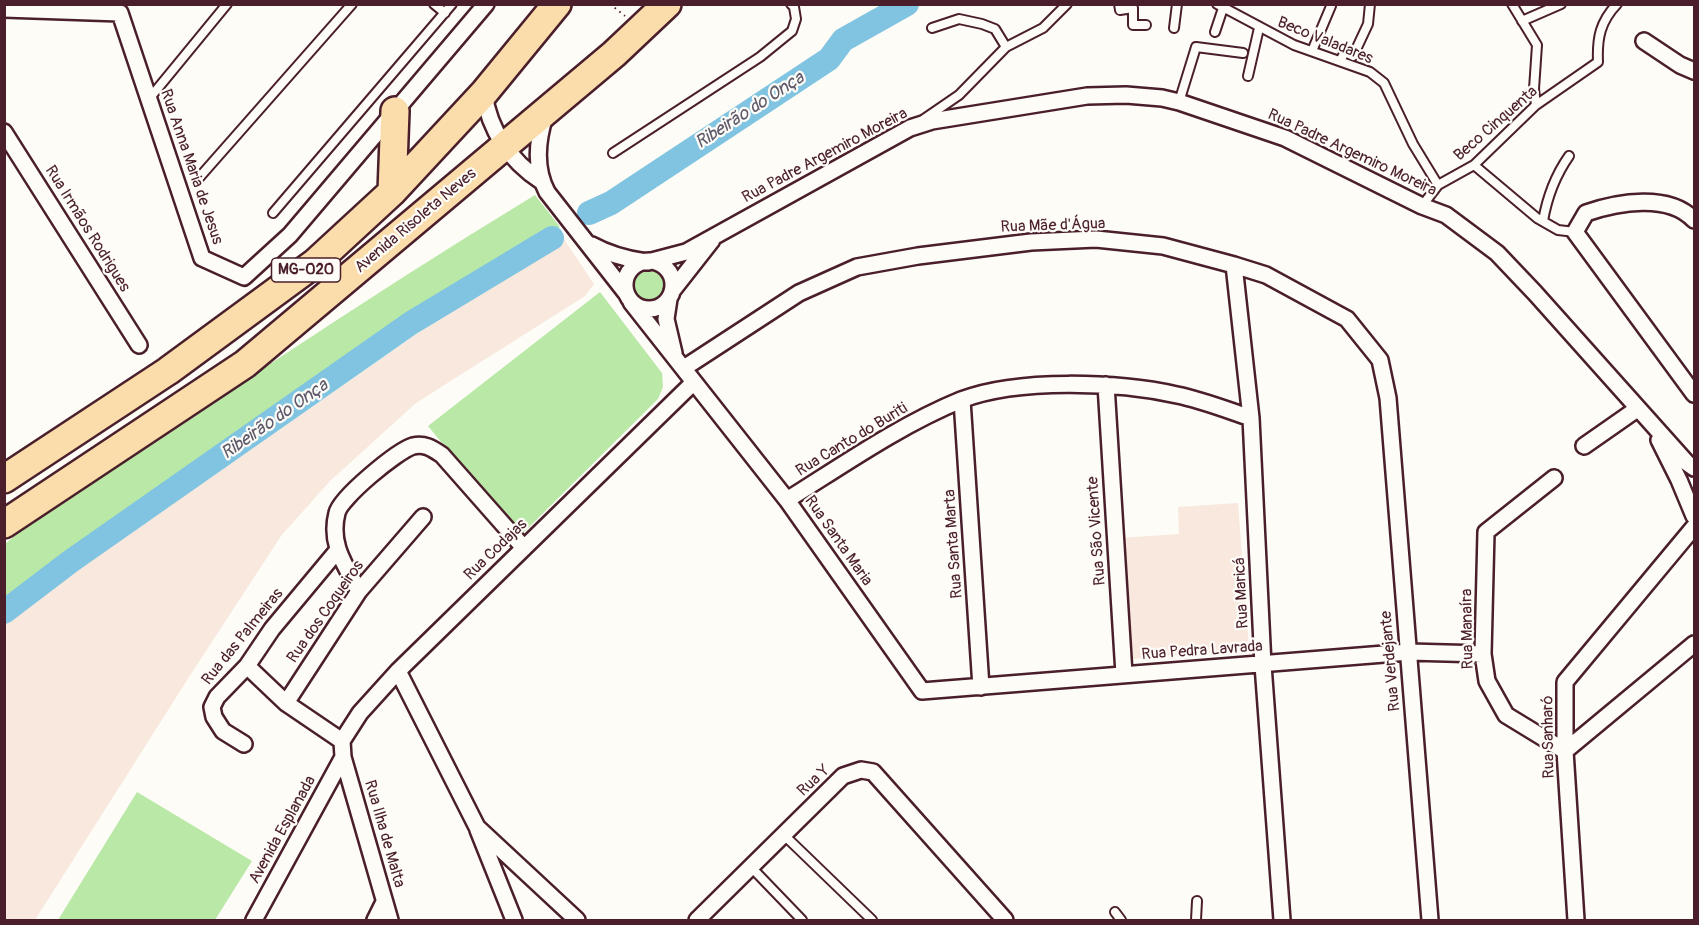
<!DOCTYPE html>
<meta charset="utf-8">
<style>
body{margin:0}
#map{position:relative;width:1699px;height:925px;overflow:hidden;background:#fdfcf7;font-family:Pangolin,sans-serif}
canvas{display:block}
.frame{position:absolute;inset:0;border:6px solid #4a1f2b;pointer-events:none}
</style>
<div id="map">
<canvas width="1699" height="925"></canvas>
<div class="frame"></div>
</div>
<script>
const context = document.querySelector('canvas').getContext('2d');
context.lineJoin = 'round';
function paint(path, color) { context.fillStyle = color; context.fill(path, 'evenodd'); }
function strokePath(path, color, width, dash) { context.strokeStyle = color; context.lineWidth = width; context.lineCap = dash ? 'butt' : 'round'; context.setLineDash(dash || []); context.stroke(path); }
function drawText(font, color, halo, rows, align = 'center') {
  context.font = font + ' Pangolin,sans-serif'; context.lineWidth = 4.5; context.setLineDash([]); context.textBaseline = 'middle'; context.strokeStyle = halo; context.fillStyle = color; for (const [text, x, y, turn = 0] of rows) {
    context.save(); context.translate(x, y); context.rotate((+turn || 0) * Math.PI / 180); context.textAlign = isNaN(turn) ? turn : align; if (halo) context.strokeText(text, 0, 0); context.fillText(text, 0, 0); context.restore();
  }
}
paint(new Path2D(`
 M564 239 594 284 585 296 416 403 330 481 281 536 189 677 35 920H5V621L441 317Z
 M1238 503 1249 650 1129 659 1120 538 1179 534 1178 507Z`), '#f8e8dd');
paint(new Path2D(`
 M535 195 560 227C436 303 316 384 197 467 132 512 67 557 5 604V544L17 534C188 418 359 302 535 195Z
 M630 285a19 19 0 1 1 38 0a19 19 0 1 1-38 0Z
 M600 292 662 373 663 387 658 399 519 537 428 426Z
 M137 792 252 861 215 920H58Z`), '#b9e8a7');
strokePath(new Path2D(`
 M589 213 611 203 829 59 843 40 907 4
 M4 612 71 561 411 323 552 238`), '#80c4e1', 24);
const lane = new Path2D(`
 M434 4 445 13
 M1119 4 1120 10 1133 8V25H1146
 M1217 4 1294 45 1370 72 1384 83 1413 144 1438 185
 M1512 4 1537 45 1534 89 1536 105
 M1522 21 1561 4
 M932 28 959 19 982 24 995 29 1006 47
 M1174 28 1177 4
 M1215 32 1223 8
 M1312 51 1331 6
 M1340 61 1345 52 1353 56 1368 24 1370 4
 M1248 76 1259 28
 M149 99 227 4
 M1179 102 1196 47 1243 53
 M924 119 959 95 1006 47 1043 28 1067 4
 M613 153 760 57 792 31 796 19 794 7 791 4
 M1474 165 1537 218 1558 230 1575 232
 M197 180 352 4
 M1422 206 1438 185 1474 165 1536 105 1598 62C1597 38 1600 22 1617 4
 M273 213 452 4
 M1543 221C1547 198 1555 176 1569 156
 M784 835 872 920
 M751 867 802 920
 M1115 912 1121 920
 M1196 920 1197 901`);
const street = new Path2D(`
 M4 9 120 13 202 258 244 277 290 235 486 4
 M1644 41 1680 65 1694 71
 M484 93C489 130 510 161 541 181
 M545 116C537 141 535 169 547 192L626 293
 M4 132 139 345
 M1694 220C1669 193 1618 202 1586 213L1575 232 1694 394
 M592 245C610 255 626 259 646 262
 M625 285a24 24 0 1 1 48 0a24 24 0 1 1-48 0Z
 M648 262 686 252 910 128 932 121 1087 96 1126 95 1162 98 1179 102 1285 138 1422 206 1446 215 1497 253 1535 293 1687 463 1694 468
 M1234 265 1251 418 1263 665 1282 920
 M672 291 712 240
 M669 299 666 319 674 353
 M631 302 787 500 922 691 1409 652 1483 654
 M684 368 799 293 857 267 918 256 1031 242 1096 239 1163 246 1234 265 1266 275 1347 319 1380 360 1388 398 1430 920
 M1106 385 1124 674
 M962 400 981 687
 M1659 440 1679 480 1694 516
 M1584 446 1637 409
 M1554 478 1486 532 1483 654 1487 681 1506 715 1565 751 1694 644
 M787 500C843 465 900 425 961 400 1018 378 1118 382 1177 395 1202 400 1227 410 1251 418
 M359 591C345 565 329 544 337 513 340 498 397 451 413 446 425 443 433 449 442 455L524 548
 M247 666 286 703 342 741
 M398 671 477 827 577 920
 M286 703 359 591 423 517
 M244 744 223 731 214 717 212 707 217 697 247 666 272 629 337 551
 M478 830 514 920
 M254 920 343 757
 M375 920 384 902
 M390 920 343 757 342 741 360 713 398 671 694 382
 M697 920 843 776 861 770 873 772 1005 920
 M1576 920 1565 751V682L1694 527`);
const highway = new Path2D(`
 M392 192 395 111
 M4 479 168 371 315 263 392 192 484 93 557 4
 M4 524 245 364 614 54 667 4`);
strokePath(lane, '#4a1f2b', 12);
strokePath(street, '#4a1f2b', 20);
strokePath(highway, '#4a1f2b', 32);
strokePath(new Path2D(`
 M610 4 625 16`), '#4a1f2b', 2, [1.5, 4.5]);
strokePath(lane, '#fdfcf7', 8);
strokePath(street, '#fdfcf7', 15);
strokePath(highway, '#faddab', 27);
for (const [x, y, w] of [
 [306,270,69]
]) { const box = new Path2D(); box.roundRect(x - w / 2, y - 12, w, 24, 4.5); context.fillStyle = '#fdfcf7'; context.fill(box); strokePath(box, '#4a1f2b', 1.5); }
drawText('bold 15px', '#4a1f2b', null, [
 ["MG-020",306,270]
]);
drawText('16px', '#4a1f2b', '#fdfcf7', [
 ["Beco Valadares",1325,41,22],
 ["Beco Cinquenta",1496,124,-41],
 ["Rua Padre Argemiro Moreira",1352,153,25],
 ["Rua Padre Argemiro Moreira",825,156,-28],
 ["Rua Anna Maria de Jesus",191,167,71],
 ["Avenida Risoleta Neves",416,221,-40],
 ["Rua Mãe d'Água",1053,226,-2],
 ["Rua Irmãos Rodrigues",87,229,58],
 ["Rua Canto do Buriti",852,440,-31],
 ["Rua São Vicente",1097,531,-94],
 ["Rua Santa Maria",838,541,55],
 ["Rua Santa Marta",954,544,-94],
 ["Rua Codajas",496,550,-44],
 ["Rua Maricá",1242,593,-93],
 ["Rua dos Coqueiros",326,612,-55],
 ["Rua Manaíra",1468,629,-91],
 ["Rua das Palmeiras",243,637,-51],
 ["Rua Pedra Lavrada",1202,651,-4],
 ["Rua Verdejante",1391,661,-95],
 ["Rua Sanharó",1549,737,-91],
 ["Rua Y",814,781,-43],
 ["Avenida Esplanada",283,830,-61],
 ["Rua Ilha de Malta",384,834,74]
]);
drawText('italic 18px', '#5d596b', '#fdfcf7', [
 ["Ribeirão do Onça",750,111,-33],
 ["Ribeirão do Onça",275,420,-35]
]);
</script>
